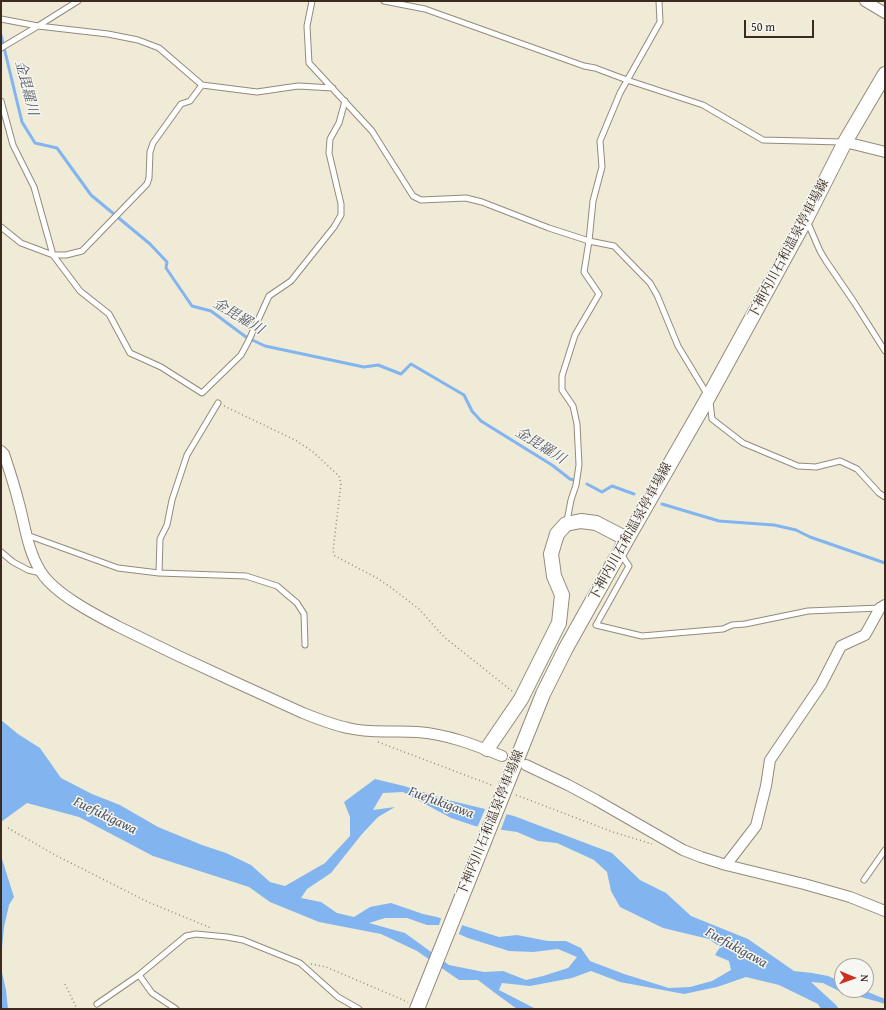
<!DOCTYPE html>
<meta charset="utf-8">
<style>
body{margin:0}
#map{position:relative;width:886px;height:1010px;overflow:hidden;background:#efebd7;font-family:"Gentium Book Plus",serif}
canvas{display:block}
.frame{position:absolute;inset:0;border:2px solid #3b2a1e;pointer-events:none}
.north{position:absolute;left:834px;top:958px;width:40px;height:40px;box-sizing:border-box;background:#f6f6f2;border:1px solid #aba49d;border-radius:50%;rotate:92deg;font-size:11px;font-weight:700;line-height:16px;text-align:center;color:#3b2a1e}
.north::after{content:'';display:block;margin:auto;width:14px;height:18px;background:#c8321e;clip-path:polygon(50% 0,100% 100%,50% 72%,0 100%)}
.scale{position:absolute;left:744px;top:20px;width:70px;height:18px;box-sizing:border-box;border:2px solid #3b2a1e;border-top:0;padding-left:5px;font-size:12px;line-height:14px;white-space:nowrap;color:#3b2a1e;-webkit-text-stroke:3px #f6f6f2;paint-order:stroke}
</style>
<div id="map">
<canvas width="886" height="1010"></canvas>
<div class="frame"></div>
<div class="north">N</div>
<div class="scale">50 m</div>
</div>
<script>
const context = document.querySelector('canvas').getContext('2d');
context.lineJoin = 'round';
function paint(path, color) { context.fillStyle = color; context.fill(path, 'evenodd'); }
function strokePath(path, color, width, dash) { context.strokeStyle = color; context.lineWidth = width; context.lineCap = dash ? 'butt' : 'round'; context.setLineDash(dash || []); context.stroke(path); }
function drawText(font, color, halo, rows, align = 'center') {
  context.font = font + ' "Gentium Book Plus","Noto Serif JP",serif'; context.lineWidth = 3; context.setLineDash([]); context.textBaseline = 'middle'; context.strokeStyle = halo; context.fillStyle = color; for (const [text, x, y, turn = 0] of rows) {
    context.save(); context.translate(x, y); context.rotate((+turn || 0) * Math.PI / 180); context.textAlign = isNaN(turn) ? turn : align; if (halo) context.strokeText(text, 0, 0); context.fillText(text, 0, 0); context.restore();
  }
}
paint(new Path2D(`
 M1 720 18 734 40 748 61 778 92 794 120 805 158 827 202 845 226 853 251 865 270 882 285 886 325 863 350 836V817L344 802 375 779 404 786 448 800 514 816 612 853 640 880 666 893 691 916 748 939 794 971 812 973 828 976 842 982V990H863L885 999V1004L879 1002 839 991 823 983 811 982 836 1005 839 1009H821L818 1004 779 985 746 977 717 987 684 994 620 982 591 971 572 978 530 986 502 983 499 990 536 1009H517L495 993 478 980H459L417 951 381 934 319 922 270 902 249 887 153 856 79 817 27 803 1 822ZM403 792 451 818 475 826 517 832 538 841 557 843 594 860 607 872 611 891 620 907 663 928 709 939 720 947 715 955 729 961 731 970 712 981 690 987 669 988 624 974 590 961 581 948 566 941H548L517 935 499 937 437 917 423 914 391 903 370 907 354 917 337 913 321 902 301 898 307 889 331 873 362 834 378 817 395 807 373 810 383 793ZM385 918H407L427 925H438L468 938 509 951 533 952 558 949 577 957 568 968 543 976 526 980 503 971 484 972 449 965 405 933 369 923Z
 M1 856 14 897 9 905 4 927 1 958Z
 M1 968 6 990 8 1009H1Z`), '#82b5ef');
paint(new Path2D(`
 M486 807 507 813 500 832 477 828Z
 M442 916 463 923 458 936 438 928Z`), '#efebd7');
strokePath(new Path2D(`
 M1 35 22 122 35 143 57 148 91 195 150 244 167 262 166 268 192 306 211 311 246 337 265 346 364 367 378 365 401 374 411 364 464 395 472 411 481 421 552 465 570 479 574 480
 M587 484 602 492 612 486 634 494
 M662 504 719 521 774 525 796 530 810 537 885 563`), '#82b5ef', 3);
const lane = new Path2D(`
 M312 1 307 26 309 63 372 131 413 196 421 200 466 198 482 202 549 228 589 241 614 246 650 283 657 295 678 346 707 394
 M384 1 425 9 584 66 595 68 627 80 703 105 763 140 842 142
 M1 19 38 26 108 34 138 40 159 48 202 85 257 92 298 86 333 88
 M1 48 38 26 78 1
 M1 101 13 145 34 187 53 255 80 291 109 314 130 353 161 367 202 393 241 355 248 342 269 296 291 281 334 227 341 215V204L329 153 330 139 339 123 345 101
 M807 221 820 251 826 261 854 302 885 351
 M1 227 21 243 53 255H66L82 251 147 184 149 178 150 152 153 143 181 104 190 101 202 85
 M710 402 712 419 743 443 798 466 816 467 840 461 857 469 879 493 885 497
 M567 521 571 500 576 485 579 465 577 424 573 406 562 390V376L575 335 599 294 584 272 589 241 593 201 602 167 600 141 620 93 660 22 659 1
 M27 535 118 568 159 573 246 576 277 586 297 603 304 614 305 645
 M1 552 13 562 28 570 41 573
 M620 553 629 566 596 625 642 636 723 629 732 625 745 624 808 611 880 608
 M159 573 160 539 167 525 172 500 187 455 218 403
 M864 880 885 850
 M139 975 152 993 176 1009
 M97 1004 139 975 186 936 196 934 227 937 243 940 300 963 338 997 359 1009`);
const street = new Path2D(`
 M865 1 885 13
 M845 142 885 152
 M1 451 4 454C9 469 14 484 18 500 25 524 27 550 41 572 55 594 94 614 117 626 157 646 197 665 237 683 259 693 281 703 303 713 318 719 333 725 348 728 371 734 394 730 417 732 447 734 475 745 502 756
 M526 765 568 785 596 800 683 850 701 857 726 865 804 884 850 897 885 911
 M726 865 756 826 766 786 770 760 821 685 841 646 865 635 880 608 885 605`);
const secondary = new Path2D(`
 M487 749 521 699 559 623 562 595 554 576 551 554 557 534 566 524 581 521 596 523 627 539
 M417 1009 543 694 566 648 627 539 709 396 806 219 845 142 885 74`);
strokePath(lane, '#958a7a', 7);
strokePath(street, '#958a7a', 12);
strokePath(secondary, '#958a7a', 16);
strokePath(new Path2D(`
 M224 406 295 440 312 451 339 476 341 484 333 551 335 556 377 578 389 586 419 609 444 637 512 691
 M378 742 494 786
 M516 795 613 832 652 844
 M8 828 55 855 148 902 211 928
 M311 964 326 967 408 1002
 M65 984 77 1009`), '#958a7a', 1.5, [1, 3]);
strokePath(lane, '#fff', 5);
strokePath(street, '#fff', 10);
strokePath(secondary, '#fff', 14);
drawText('13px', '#3b2a1e', '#f6f6f2', [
 ["下神内川石和温泉停車場線",789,249,-62],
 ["下神内川石和温泉停車場線",631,532,-61],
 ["下神内川石和温泉停車場線",491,823,-68]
]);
drawText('italic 14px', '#50545d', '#f6f6f2', [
 ["金毘羅川",26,88,76],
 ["金毘羅川",238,317,31],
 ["金毘羅川",540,446,32],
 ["Fuefukigawa",441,803,20],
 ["Fuefukigawa",105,816,26],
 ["Fuefukigawa",736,948,29]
]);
</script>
